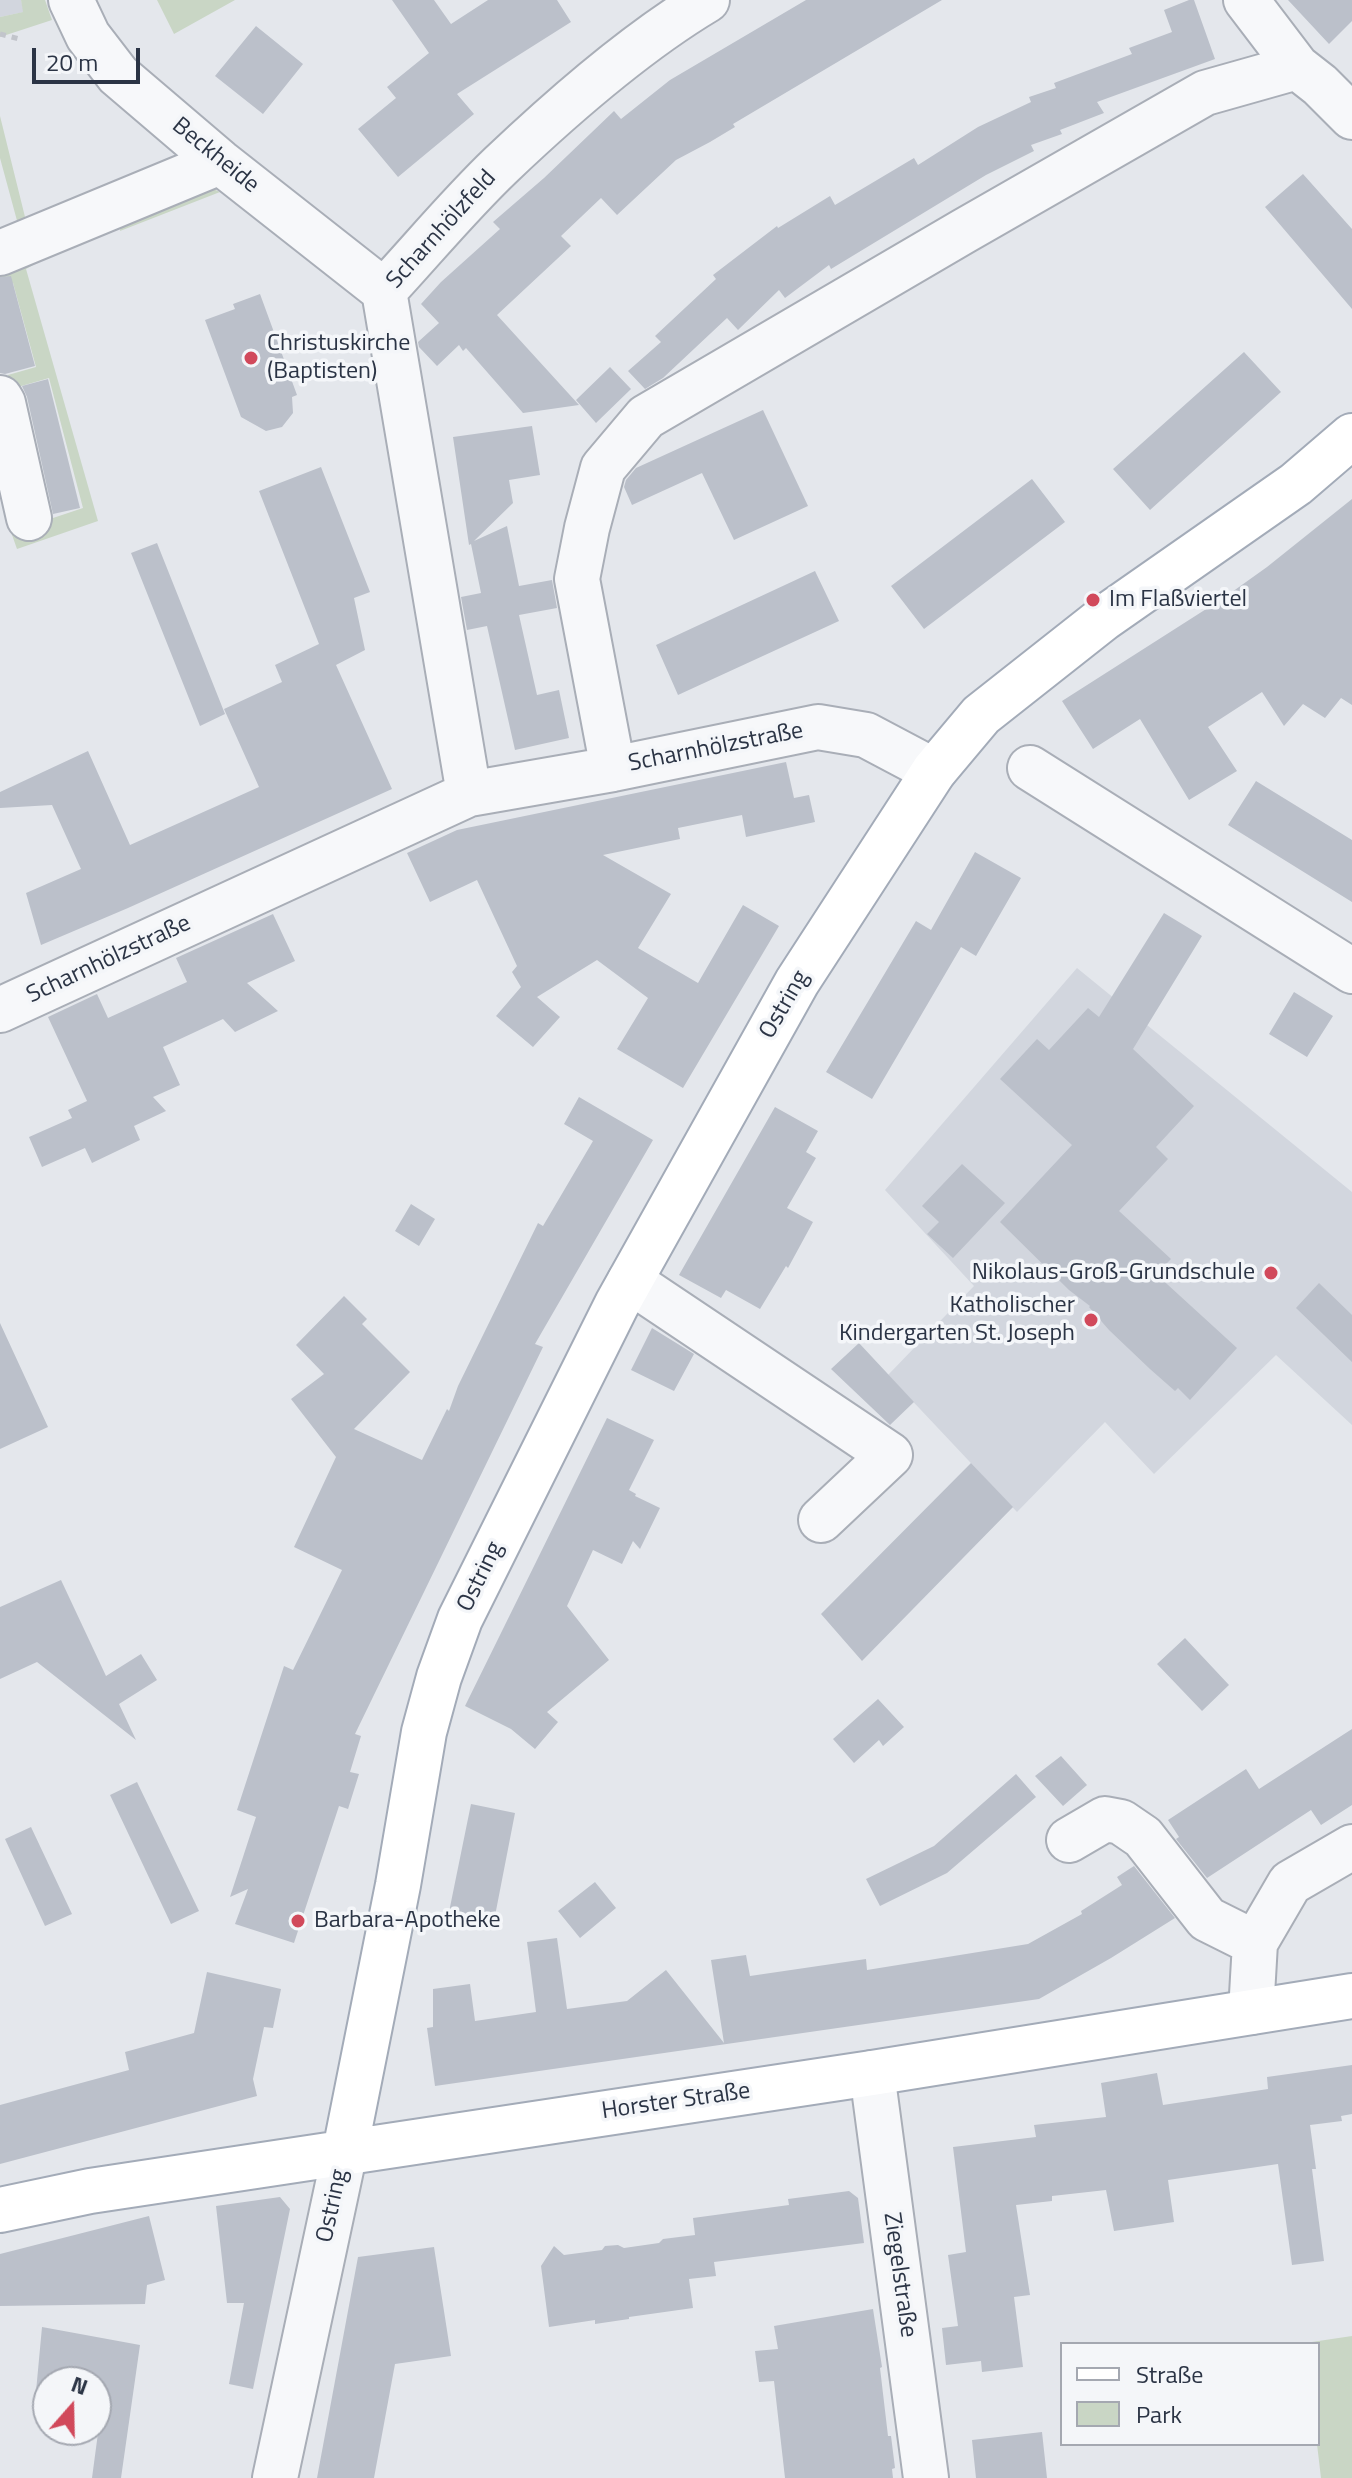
<!DOCTYPE html>
<meta charset="utf-8">
<style>
body{margin:0}
#map{position:relative;width:1352px;height:2478px;overflow:hidden;background:#e4e7ec;font-family:"Titillium Web",sans-serif}
canvas{display:block}
.legend{position:absolute;left:1060px;top:2342px;width:260px;height:104px;box-sizing:border-box;background:#f4f6f9;border:2px solid #a4a8b1;margin:0;padding:10px 14px;list-style:none;font-size:24px;color:#2b3445}
.legend li{display:flex;align-items:center;gap:16px;height:40px}
.legend b{width:40px;border:2px solid #a4a8b1}
.north{position:absolute;left:32px;top:2366px;width:80px;height:80px;box-sizing:border-box;background:#f4f6f9;border:2px solid #a4a8b1;border-radius:50%;rotate:20deg;font-size:22px;font-weight:700;line-height:32px;text-align:center;color:#2b3445}
.north::after{content:'';display:block;margin:auto;width:28px;height:36px;background:#d1495b;clip-path:polygon(50% 0,100% 100%,50% 72%,0 100%)}
.scale{position:absolute;left:32px;top:48px;width:108px;height:36px;box-sizing:border-box;border:4px solid #2b3445;border-top:0;padding-left:10px;font-size:24px;line-height:28px;white-space:nowrap;color:#2b3445;-webkit-text-stroke:6px #f4f6f9;paint-order:stroke}
</style>
<div id="map">
<canvas width="1352" height="2478"></canvas>
<ul class="legend">
<li><b style="height:10px;background:#fff"></b>Straße</li>
<li><b style="height:22px;background:#c9d6c5"></b>Park</li>
</ul>
<div class="north">N</div>
<div class="scale">20 m</div>
</div>
<script>
const context = document.querySelector('canvas').getContext('2d');
context.lineJoin = 'round';
function paint(path, color) { context.fillStyle = color; context.fill(path, 'evenodd'); }
function strokePath(path, color, width, dash) { context.strokeStyle = color; context.lineWidth = width; context.lineCap = dash ? 'butt' : 'round'; context.setLineDash(dash || []); context.stroke(path); }
function drawText(font, color, halo, rows, align = 'center') {
  context.font = font + ' "Titillium Web",sans-serif'; context.lineWidth = 7; context.setLineDash([]); context.textBaseline = 'middle'; context.strokeStyle = halo; context.fillStyle = color; for (const [text, x, y, turn = 0] of rows) {
    context.save(); context.translate(x, y); context.rotate((+turn || 0) * Math.PI / 180); context.textAlign = isNaN(turn) ? turn : align; if (halo) context.strokeText(text, 0, 0); context.fillText(text, 0, 0); context.restore();
  }
}
paint(new Path2D(`
 M0 0H21L24 12 0 17Z
 M1077 968 1352 1192V1425L1276 1355 1154 1474 1105 1422 1017 1512 888 1375 974 1286 885 1190Z`), '#d2d6de');
paint(new Path2D(`
 M21 0H45L52 20 0 37V17L23 12Z
 M157 0H235L174 34Z
 M0 116 27 225 19 228 0 158Z
 M211 188 220 192 120 231 121 220Z
 M25 255 33 265 26 269 98 521 17 549 11 532 83 508 49 378 11 389 8 375 36 367 13 283 0 286V264Z
 M1352 2336V2478H1321L1317 2444 1318 2344 1305 2343Z`), '#c9d6c5');
paint(new Path2D(`
 M392 0H434L451 24 488 0H557L571 22 457 94 474 114 398 177 358 129 396 98 387 87 429 53Z
 M806 0H942L733 124 735 127 710 142 676 160 617 215 601 198 561 236 571 246 497 315 579 405 523 413 466 348 463 351 459 345 437 366 419 347 418 342 439 323 421 304 441 282 500 229 493 222 544 178 614 111 621 119 670 80Z
 M1189 0H1194L1215 59 1097 102 1104 113 1060 130 1062 134 1031 145 1034 151 986 175 831 269 829 265 785 298 779 290 738 330 727 318 663 378 645 389 628 371 661 342 655 336 716 279 713 275 777 226 778 228 830 196 835 205 914 158 918 165 978 127 1031 102 1029 97 1056 88 1054 83 1132 54 1129 48 1172 32 1164 10Z
 M1288 0H1352V21L1329 44Z
 M256 26 303 64 263 114 215 76Z
 M1303 174 1352 229V309L1265 207Z
 M11 276 35 366 5 374 0 373V277Z
 M260 294 297 395 292 397 293 413 282 427 266 431 241 417 205 320 235 309 233 304Z
 M1244 352 1281 392 1150 510 1113 469Z
 M610 367 631 389 596 423 576 400Z
 M48 379 80 508 53 514 27 397 22 386Z
 M763 410 808 506 734 540 702 473 632 505 624 487 626 480 636 468Z
 M532 426 540 475 509 480 513 503 474 541 507 526 519 586 552 580 557 608 519 615 537 695 559 690 569 738 515 750 487 626 467 630 461 597 481 593 471 544 469 545 453 437Z
 M321 467 370 592 354 598 365 650 336 665 392 789 128 908 41 945 26 893 81 869 52 805 0 808V792L88 751 130 845 259 787 224 709 282 682 275 665 319 644 259 491Z
 M1032 479 1065 522 924 629 891 586Z
 M1352 499V705L1341 698 1325 718 1303 704 1284 726 1262 692 1208 727 1237 771 1189 800 1140 719 1093 749 1062 701 1225 597 1267 567Z
 M157 543 225 714 200 726 131 553Z
 M815 571 839 621 678 695 656 645Z
 M786 762 794 798 809 795 815 822 746 837 742 815 678 828 680 839 603 855 671 894 638 948 698 983 743 905 779 926 683 1088 617 1049 648 998 597 960 537 997 560 1017 533 1047 496 1016 521 987 512 972 517 966 477 880 430 902 407 853 457 830Z
 M1256 781 1352 840V902L1228 825Z
 M975 852 1021 878 976 956 961 947 872 1099 826 1072 916 921 931 930Z
 M1164 913 1202 936 1133 1049 1194 1106 1156 1147 1168 1159 1119 1211 1171 1259 1156 1274 1237 1348 1190 1400 1178 1388 1175 1391 1150 1369 1109 1330 1089 1307 1090 1306 1069 1290 1000 1222 1072 1145 1000 1079 1037 1039 1049 1050 1088 1008 1099 1017Z
 M273 914 295 961 247 983 278 1011 235 1032 223 1019 163 1047 180 1085 153 1097 166 1111 134 1126 140 1140 92 1163 85 1148 42 1167 29 1137 72 1118 68 1110 87 1101 48 1017 97 994 108 1018 187 982 176 958Z
 M1294 992 1333 1016 1307 1057 1269 1034Z
 M579 1097 653 1140 535 1344 543 1347 355 1734 361 1736 350 1772 359 1774 348 1809 339 1806 294 1943 235 1924 248 1889 230 1897 256 1817 237 1810 284 1666 293 1670 342 1570 294 1547 336 1457 291 1399 324 1374 296 1345 344 1296 367 1319 362 1324 410 1372 354 1429 422 1460 447 1409 449 1411 458 1386 538 1223 543 1226 593 1141 564 1124Z
 M775 1107 818 1131 806 1152 816 1158 787 1208 813 1222 788 1268 786 1266 760 1309 726 1290 721 1298 679 1275Z
 M962 1164 1005 1203 953 1258 927 1234 939 1222 922 1206Z
 M411 1204 435 1219 419 1246 395 1231Z
 M1319 1283 1352 1315V1362L1296 1308Z
 M0 1323 48 1427 0 1449Z
 M652 1328 694 1354 674 1391 631 1370Z
 M859 1343 914 1402 890 1425 831 1369Z
 M607 1418 654 1440 629 1490 636 1494 635 1496 660 1508 640 1549 633 1541 622 1564 593 1550 567 1606 609 1660 547 1712 558 1722 535 1749 511 1729 465 1706Z
 M971 1463 1013 1507 862 1661 821 1614Z
 M61 1580 106 1676 141 1654 157 1680 119 1704 136 1740 37 1662 0 1679V1607Z
 M1185 1638 1229 1685 1202 1711 1157 1664Z
 M878 1699 904 1727 883 1746 879 1740 854 1763 833 1739Z
 M1352 1729V1805L1321 1825 1311 1810 1207 1878 1176 1839 1179 1837 1168 1820 1246 1769 1259 1789Z
 M1061 1756 1087 1785 1063 1806 1035 1776Z
 M1016 1774 1036 1797 947 1873 880 1906 866 1879 934 1846Z
 M137 1782 199 1911 171 1924 110 1795Z
 M471 1804 515 1813 494 1921 449 1912Z
 M31 1827 72 1914 45 1926 5 1839Z
 M1134 1866 1175 1918 1111 1958 1039 1999 435 2086 427 2028 433 2027V1989L470 1984 475 2021 536 2012 527 1942 557 1938 567 2009 627 2001 666 1970 724 2043 711 1960 746 1955 750 1976 866 1959 867 1970 1028 1944 1082 1914 1081 1911 1122 1885 1117 1877Z
 M595 1882 616 1908 580 1938 558 1911Z
 M207 1972 281 1989 273 2028 264 2027 253 2079 257 2096 0 2164V2105L129 2070 125 2052 194 2033Z
 M1352 2065V2114L1341 2116 1342 2121 1310 2125 1316 2169H1312L1324 2261 1292 2265 1278 2164 1168 2180 1174 2222 1114 2231 1106 2190 1052 2196V2201L1016 2205 1030 2295 1014 2297 1023 2367 982 2372 981 2361 946 2365 942 2328 958 2326 948 2255 966 2252 953 2147 1036 2137 1034 2125 1106 2117 1101 2083 1157 2073 1163 2105 1268 2089 1267 2077Z
 M849 2191 858 2198 864 2243 714 2262 716 2276 689 2279 693 2308 629 2317V2319L595 2324V2320L549 2327 541 2266 554 2246 564 2255 602 2250 605 2246 618 2245 624 2248 659 2243 663 2239 695 2235 693 2218 789 2205 788 2199Z
 M280 2197 290 2209 253 2389 229 2384 244 2303H227L216 2206Z
 M149 2216 165 2280 147 2285 145 2304 0 2306V2254Z
 M434 2247 451 2356 395 2364 374 2478H317L358 2257Z
 M873 2309 882 2367 880 2368 888 2436H891L895 2468 892 2469 893 2478H785L774 2381 759 2382 755 2351 778 2349 774 2326Z
 M42 2327 140 2345 121 2478H92L100 2418H96V2382H48V2414L34 2413Z
 M1042 2432 1047 2478H976L972 2440Z`), '#bbc0ca');
const minor = new Path2D(`
 M71 0 88 36 118 75 220 162 384 291
 M1246 0 1297 67 1320 85 1352 117
 M0 253 220 162
 M0 398 3 403 29 518
 M1030 768 1352 971
 M613 769 577 579 587 528 603 468 646 417 964 231 1205 93 1297 67
 M469 794 384 291C423 249 460 204 501 165 562 107 635 43 707 0
 M0 1010 469 794 613 769 818 727 866 735 934 771
 M630 1281 890 1455 821 1520
 M1069 1840 1105 1819 1121 1822 1143 1837 1207 1919 1255 1943
 M1251 2012 1255 1943 1290 1883 1352 1847
 M872 2073 926 2478
 M275 2478 345 2151`);
const major = new Path2D(`
 M345 2151 398 1885 424 1732 439 1677 460 1619 617 1304 797 982 934 771 981 715 1104 618 1296 484 1352 436
 M0 2210 90 2191 872 2073 1352 1996`);
strokePath(minor, '#a9aeb7', 48);
strokePath(major, '#a3abb8', 48);
strokePath(new Path2D(`
 M0 34 23 40`), '#c2c5cb', 5, [6, 6]);
strokePath(minor, '#f7f8fa', 44);
strokePath(major, '#fff', 44);
for (const [x, y, r, color] of [
 [251,358,8,"#d1495b"],
 [1093,600,8,"#d1495b"],
 [1271,1273,8,"#d1495b"],
 [1091,1320,8,"#d1495b"],
 [298,1921,8,"#d1495b"]
]) { const dot = new Path2D(); dot.arc(x, y, r, 0, 2 * Math.PI); context.fillStyle = color; context.fill(dot); strokePath(dot, '#f4f6f9', 3); }
drawText('24px', '#2b3445', '#f4f6f9', [
 ["Beckheide",215,156,39],
 ["Scharnhölzfeld",442,230,-48],
 ["Scharnhölzstraße",716,748,-11],
 ["Scharnhölzstraße",109,960,-25],
 ["Ostring",785,1005,-60],
 ["Ostring",481,1577,-64],
 ["Horster Straße",676,2102,-8],
 ["Ostring",333,2206,-78],
 ["Ziegelstraße",899,2275,82]
]);
drawText('24px', '#2b3445', '#f4f6f9', [
 ["Christuskirche",267,344],
 ["(Baptisten)",267,372],
 ["Im Flaßviertel",1109,600],
 ["Nikolaus-Groß-Grundschule",1255,1273,"right"],
 ["Katholischer",1075,1306,"right"],
 ["Kindergarten St. Joseph",1075,1334,"right"],
 ["Barbara-Apotheke",314,1921]
], 'left');
</script>
